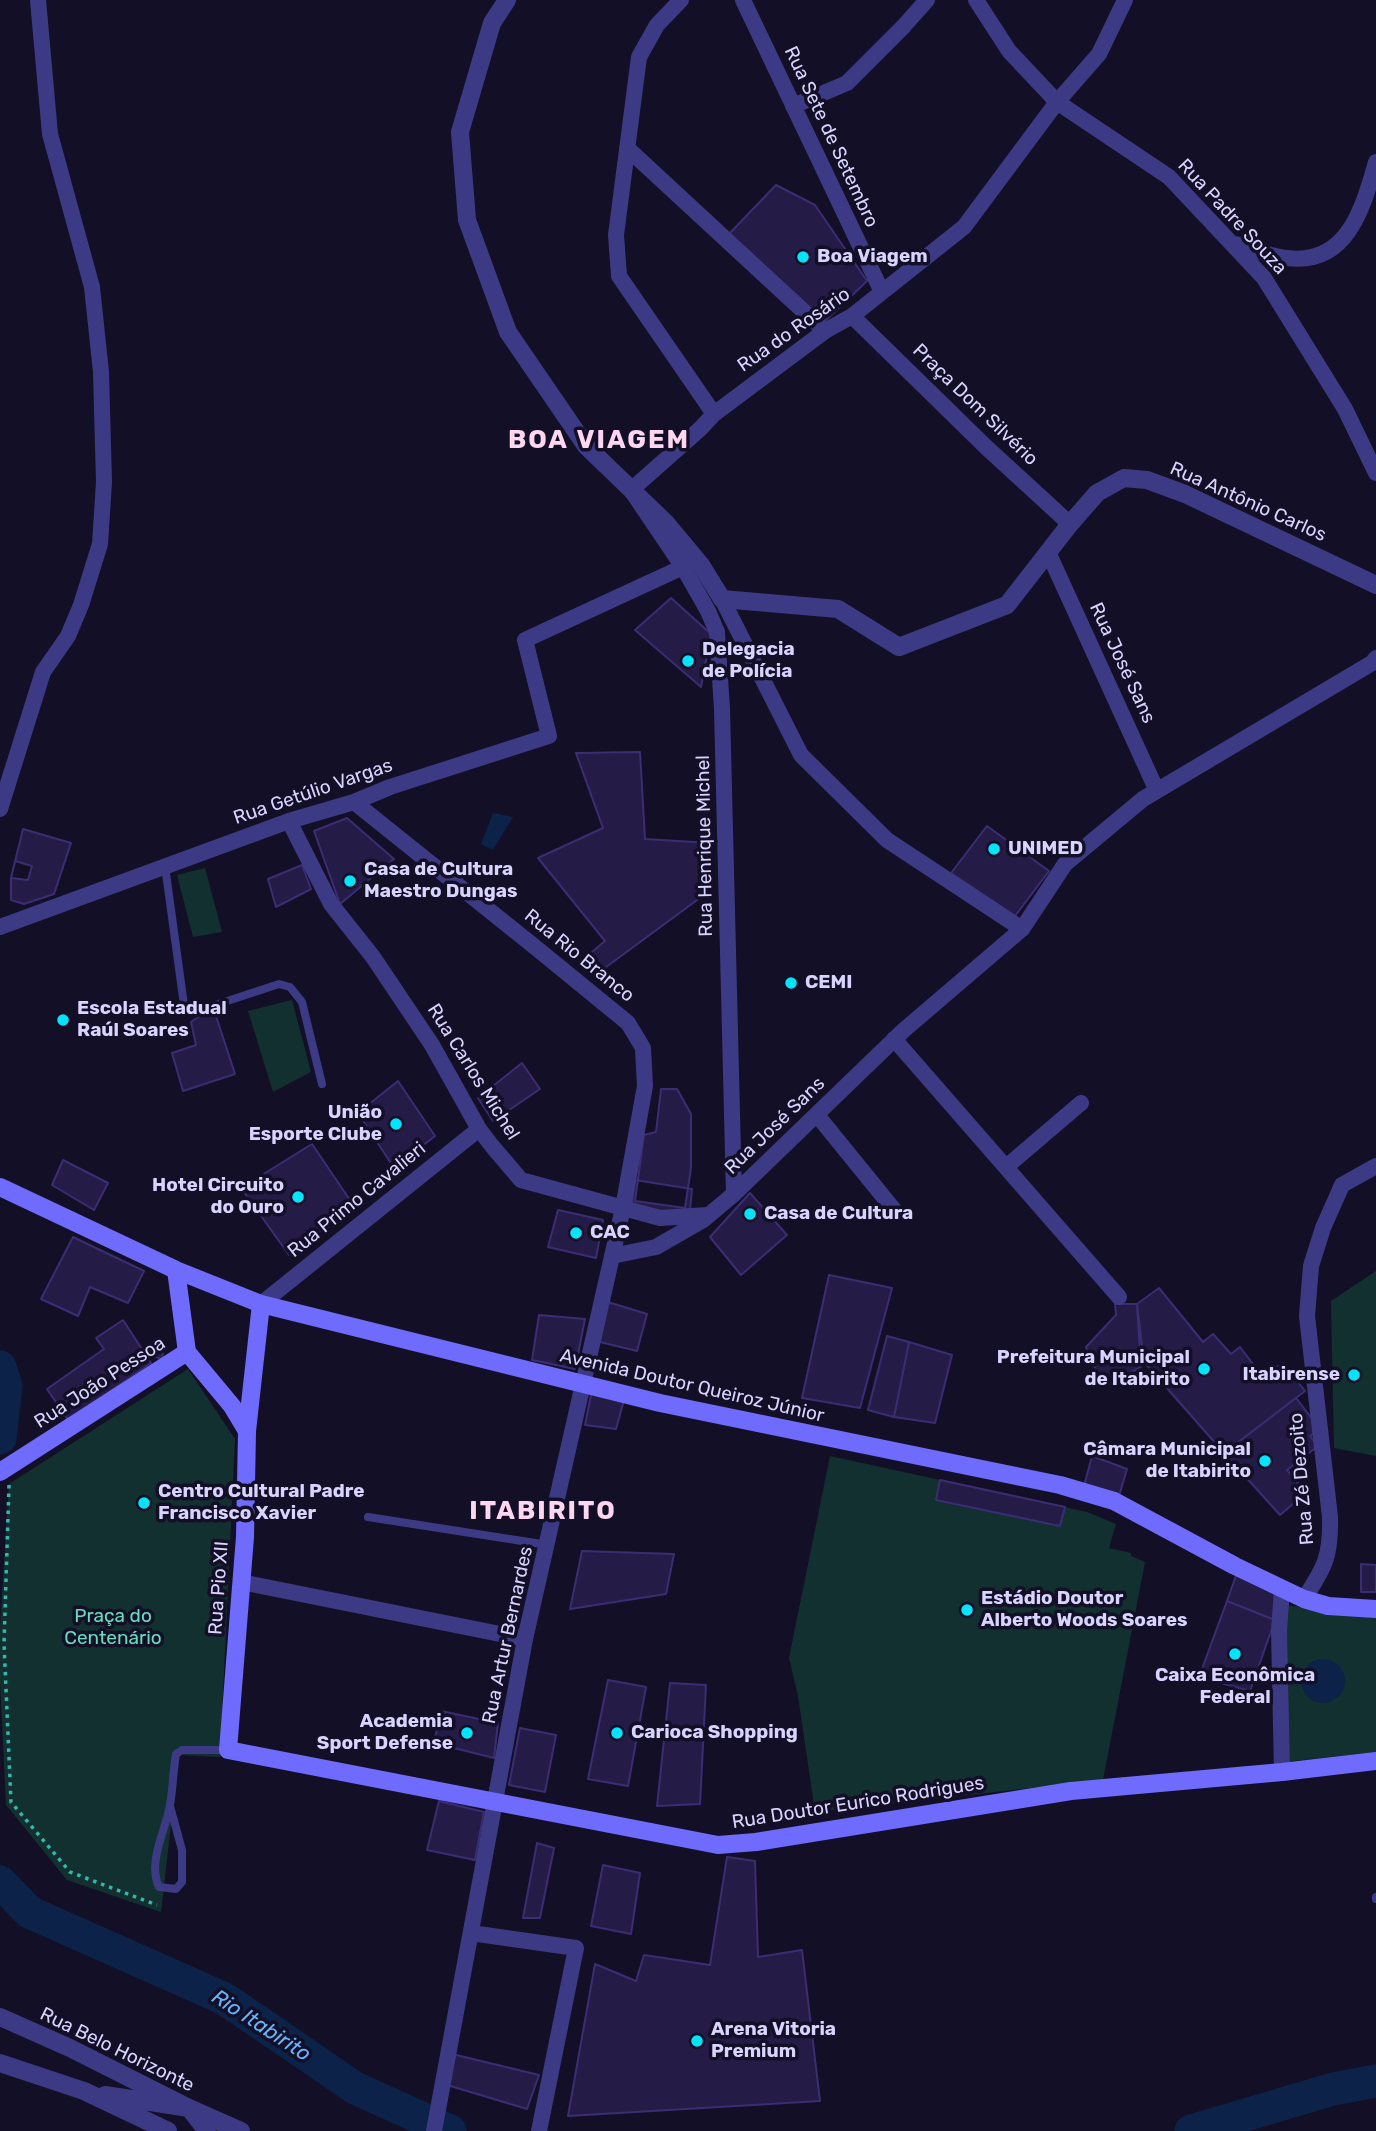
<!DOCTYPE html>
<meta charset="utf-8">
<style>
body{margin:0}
canvas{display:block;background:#130f26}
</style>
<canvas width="1376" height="2131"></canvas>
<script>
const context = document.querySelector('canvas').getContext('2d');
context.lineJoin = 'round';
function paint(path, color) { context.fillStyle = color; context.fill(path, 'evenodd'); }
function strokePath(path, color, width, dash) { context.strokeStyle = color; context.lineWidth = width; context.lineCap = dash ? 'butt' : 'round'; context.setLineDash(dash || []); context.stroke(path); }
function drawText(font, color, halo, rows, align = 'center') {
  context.font = font + ' Rubik,sans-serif'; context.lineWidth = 7; context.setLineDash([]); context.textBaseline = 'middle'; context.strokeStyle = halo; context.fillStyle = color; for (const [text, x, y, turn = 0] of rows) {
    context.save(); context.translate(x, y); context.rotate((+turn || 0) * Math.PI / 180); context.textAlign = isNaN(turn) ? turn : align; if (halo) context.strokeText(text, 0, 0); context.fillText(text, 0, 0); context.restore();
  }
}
paint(new Path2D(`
 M205 868 222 932 193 937 177 875Z
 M292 1000 311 1072 273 1092 248 1011Z
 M1376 1271V1456L1334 1448 1331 1301Z
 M188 1369 235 1439 220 1757 179 1755 161 1912 67 1880 6 1805 0 1681V1627L9 1484Z
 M830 1456 1087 1512 1116 1524 1109 1548 1131 1553V1556L1145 1562 1103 1780 815 1812 798 1696 789 1658Z
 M1285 1605 1376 1617V1752L1284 1762Z`), '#12302f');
paint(new Path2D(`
 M493 813 513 817 493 850 481 844Z
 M1301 1681a22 22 0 1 1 44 0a22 22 0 1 1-44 0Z`), '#0c2248');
strokePath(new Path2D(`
 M0 1367 6 1386 0 1438
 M0 1882 29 1912 225 1999 355 2088 450 2131
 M1191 2131 1333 2089 1376 2081`), '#0c2248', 33);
const building = new Path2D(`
 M776 185 815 205 867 281 825 321 729 234Z
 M671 598 711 634 701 687 635 630Z
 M640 752 645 839 710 843 712 889 598 973 585 958 605 941 538 858 603 828 576 753Z
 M347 818 394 859 340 904 314 831Z
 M987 826 1049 871 1015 916 951 873Z
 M23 829 71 843 54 894 24 904 11 900V878Z
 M15 861 32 866 28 880 11 878Z
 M302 865 311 889 276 907 268 879Z
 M213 1007 235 1074 183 1091 172 1053 196 1045 191 1022Z
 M522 1063 540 1089 493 1121 478 1098Z
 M398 1081 435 1136 394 1168 358 1113Z
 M661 1089H677L691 1114V1168L685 1208 635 1201 644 1135 656 1132Z
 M312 1144 354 1206 289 1255 241 1188Z
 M63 1160 108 1183 94 1210 52 1185Z
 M635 1180 692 1189 690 1210 659 1214 632 1204Z
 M750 1193 787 1235 741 1275 710 1237Z
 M558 1210 603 1220 596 1258 548 1247Z
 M73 1237 144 1271 128 1303 90 1287 78 1316 41 1299Z
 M829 1275 892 1288 860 1408 802 1398Z
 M1159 1288 1203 1342 1213 1334 1231 1354 1240 1347 1262 1376 1283 1363 1305 1391 1224 1453 1144 1362 1137 1304Z
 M608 1302 647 1314 637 1351 600 1342Z
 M1115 1304H1137L1141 1367 1103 1387 1086 1347 1116 1315Z
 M539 1315 585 1319 575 1369 532 1360Z
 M123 1320 151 1363 68 1420 47 1389 104 1349 96 1338Z
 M887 1336 909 1342 894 1417 868 1410Z
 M156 1342 164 1343 162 1359 153 1356Z
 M909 1342 952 1355 935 1423 894 1417Z
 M592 1390 624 1400 616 1429 585 1425Z
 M1296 1398 1320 1429 1310 1436 1318 1446 1287 1470 1306 1493 1280 1515 1224 1453Z
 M1092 1456 1127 1469 1119 1496 1084 1486Z
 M940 1480 1065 1507 1060 1526 936 1500Z
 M582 1551 674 1554 666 1594 570 1609Z
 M1361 1564 1376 1565V1592H1361Z
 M1237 1573 1277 1595 1275 1620 1227 1601Z
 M1227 1601 1275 1620 1250 1691 1199 1677Z
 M608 1680 646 1687 628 1786 588 1779Z
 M670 1683 706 1685 700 1804 657 1806Z
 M441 1711 498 1723 494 1758 434 1743Z
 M520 1728 556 1735 545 1792 509 1785Z
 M439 1801 484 1812 475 1860 427 1850Z
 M537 1843 554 1848 540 1918H523Z
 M727 1857 755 1861 758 1957 802 1950 820 2101 568 2116 595 1964 636 1981 644 1955 710 1965Z
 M603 1865 640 1873 631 1934 591 1926Z
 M452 2054 539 2075 527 2109 447 2085Z`);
paint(building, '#241b47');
strokePath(building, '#3b2d73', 2);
strokePath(new Path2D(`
 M9 1485 4 1644 11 1802 70 1872 157 1905`), '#2fb8b0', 3.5, [3.5, 5]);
strokePath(new Path2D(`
 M165 866 184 1005 187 1010 194 1012 279 984 290 987 302 1002 322 1084
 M368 1517 548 1545
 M170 1806 182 1850V1882L176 1889 159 1887C147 1862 166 1830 170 1805 173 1788 173 1771 176 1754L182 1750H228
 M1376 1897V1899`), '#3d3a85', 8);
strokePath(new Path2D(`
 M681 0 657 25 639 57 616 235 619 276 714 414
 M743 0 882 292
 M976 0 1009 51 1057 102 1169 177 1264 278 1345 409 1376 473
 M793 106 847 83 903 27 927 0
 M627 148 825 331
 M1235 244C1252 249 1270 256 1287 258 1347 266 1363 208 1376 162
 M852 316 986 447 1070 524
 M1048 552 1157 791
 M722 599 801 755 887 840 1022 929
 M354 802 535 947 628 1023 643 1048 645 1086 623 1208 525 1639 434 2131
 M0 809 43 672 68 636 81 605 100 544 104 482 101 372 92 287 50 134 38 0
 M289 821 331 904 373 957 432 1045 479 1129 492 1146 521 1180 660 1218 708 1215
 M0 927 289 821 354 802 390 787 549 736 525 640 683 567
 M894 1039 1119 1297
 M817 1115 895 1211
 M1006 1167 1081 1103
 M734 1194 904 1030 1022 929 1065 864 1143 799 1372 663 1376 658
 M612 1256 656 1247 703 1220 734 1194 722 709 717 632 708 611 683 567 631 490 700 429 714 414 825 331 852 316 964 227 1057 102 1099 54 1125 0
 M261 1304 479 1129
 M241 1582 525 1639
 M1304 1599C1325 1567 1331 1556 1330 1517L1307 1316 1311 1266 1323 1228 1342 1185 1376 1166
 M1282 1772 1279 1630 1282 1590
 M471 1933 576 1948 539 2131`), '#3d3a85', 16);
strokePath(new Path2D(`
 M507 0 492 23 460 132 467 220 508 332 586 446 666 523 701 565 722 599 838 609 899 647 1007 605 1070 524 1097 493 1124 478 1147 480 1185 494 1376 585
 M0 2017 70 2048 189 2108 207 2131
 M0 2063 84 2091 168 2131
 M105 2095 189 2108 241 2131`), '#3d3a85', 18);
strokePath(new Path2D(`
 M0 1187 176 1270 261 1304 660 1403 1060 1485 1114 1501 1235 1566 1304 1599 1328 1606 1376 1609
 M176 1270 187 1352
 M261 1304 247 1431 245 1537 228 1750 718 1845 756 1842 1071 1791 1282 1772 1376 1761
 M187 1352 232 1406 247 1431
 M0 1472 187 1352`), '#6f6bff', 18);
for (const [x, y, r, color] of [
 [803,257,7,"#00e5ff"],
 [688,661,7,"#00e5ff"],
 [994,849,7,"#00e5ff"],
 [350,881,7,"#00e5ff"],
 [791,983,7,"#00e5ff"],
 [63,1020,7,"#00e5ff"],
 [396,1124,7,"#00e5ff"],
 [298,1197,7,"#00e5ff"],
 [750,1214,7,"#00e5ff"],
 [576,1233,7,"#00e5ff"],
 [1204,1369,7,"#00e5ff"],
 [1354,1375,7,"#00e5ff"],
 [1265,1461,7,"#00e5ff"],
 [144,1503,7,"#00e5ff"],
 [967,1610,7,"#00e5ff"],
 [1235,1654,7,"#00e5ff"],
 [467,1733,7,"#00e5ff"],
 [617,1733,7,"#00e5ff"],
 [697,2041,7,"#00e5ff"]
]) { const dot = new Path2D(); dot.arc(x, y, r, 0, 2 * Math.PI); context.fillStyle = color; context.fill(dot); strokePath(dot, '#130f26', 2.5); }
drawText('19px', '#d9d4ff', '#130f26', [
 ["Rua Sete de Setembro",831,137,65],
 ["Rua Padre Souza",1232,217,47],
 ["Rua do Rosário",794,330,-35],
 ["Praça Dom Silvério",975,405,44],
 ["Rua Antônio Carlos",1248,502,24],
 ["Rua José Sans",1122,663,65],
 ["Rua Getúlio Vargas",313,792,-19],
 ["Rua Henrique Michel",705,846,-91],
 ["Rua Rio Branco",579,956,39],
 ["Rua Carlos Michel",473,1072,58],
 ["Rua José Sans",775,1126,-44],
 ["Rua Primo Cavalieri",357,1200,-39],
 ["Rua João Pessoa",100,1383,-33],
 ["Avenida Doutor Queiroz Júnior",692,1386,13],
 ["Rua Zé Dezoito",1302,1479,-95],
 ["Rua Pio XII",219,1588,-86],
 ["Rua Artur Bernardes",508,1635,-78],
 ["Rua Doutor Eurico Rodrigues",858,1803,-9],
 ["Rua Belo Horizonte",117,2050,26]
]);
drawText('bold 19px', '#d9d4ff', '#130f26', [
 ["Boa Viagem",817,257],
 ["Delegacia",702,650],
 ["de Polícia",702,672],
 ["UNIMED",1008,849],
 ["Casa de Cultura",364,870],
 ["Maestro Dungas",364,892],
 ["CEMI",805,983],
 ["Escola Estadual",77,1009],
 ["Raúl Soares",77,1031],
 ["União",382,1113,"right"],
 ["Esporte Clube",382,1135,"right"],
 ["Hotel Circuito",284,1186,"right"],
 ["do Ouro",284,1208,"right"],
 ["Casa de Cultura",764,1214],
 ["CAC",590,1233],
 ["Prefeitura Municipal",1190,1358,"right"],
 ["de Itabirito",1190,1380,"right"],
 ["Itabirense",1340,1375,"right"],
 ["Câmara Municipal",1251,1450,"right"],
 ["de Itabirito",1251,1472,"right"],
 ["Centro Cultural Padre",158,1492],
 ["Francisco Xavier",158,1514],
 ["Estádio Doutor",981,1599],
 ["Alberto Woods Soares",981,1621],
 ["Caixa Econômica",1235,1676,"center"],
 ["Federal",1235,1698,"center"],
 ["Academia",453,1722,"right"],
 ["Sport Defense",453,1744,"right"],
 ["Carioca Shopping",631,1733],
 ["Arena Vitoria",711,2030],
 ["Premium",711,2052]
], 'left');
drawText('19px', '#5fe0c0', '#130f26', [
 ["Praça do",113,1617],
 ["Centenário",113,1639]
]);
drawText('italic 21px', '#62b6ff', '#130f26', [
 ["Rio Itabirito",261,2026,33]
]);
context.letterSpacing = '2px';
drawText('bold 26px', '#ffd6f0', '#130f26', [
 ["BOA VIAGEM",599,440],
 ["ITABIRITO",543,1511]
]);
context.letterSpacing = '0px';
</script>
